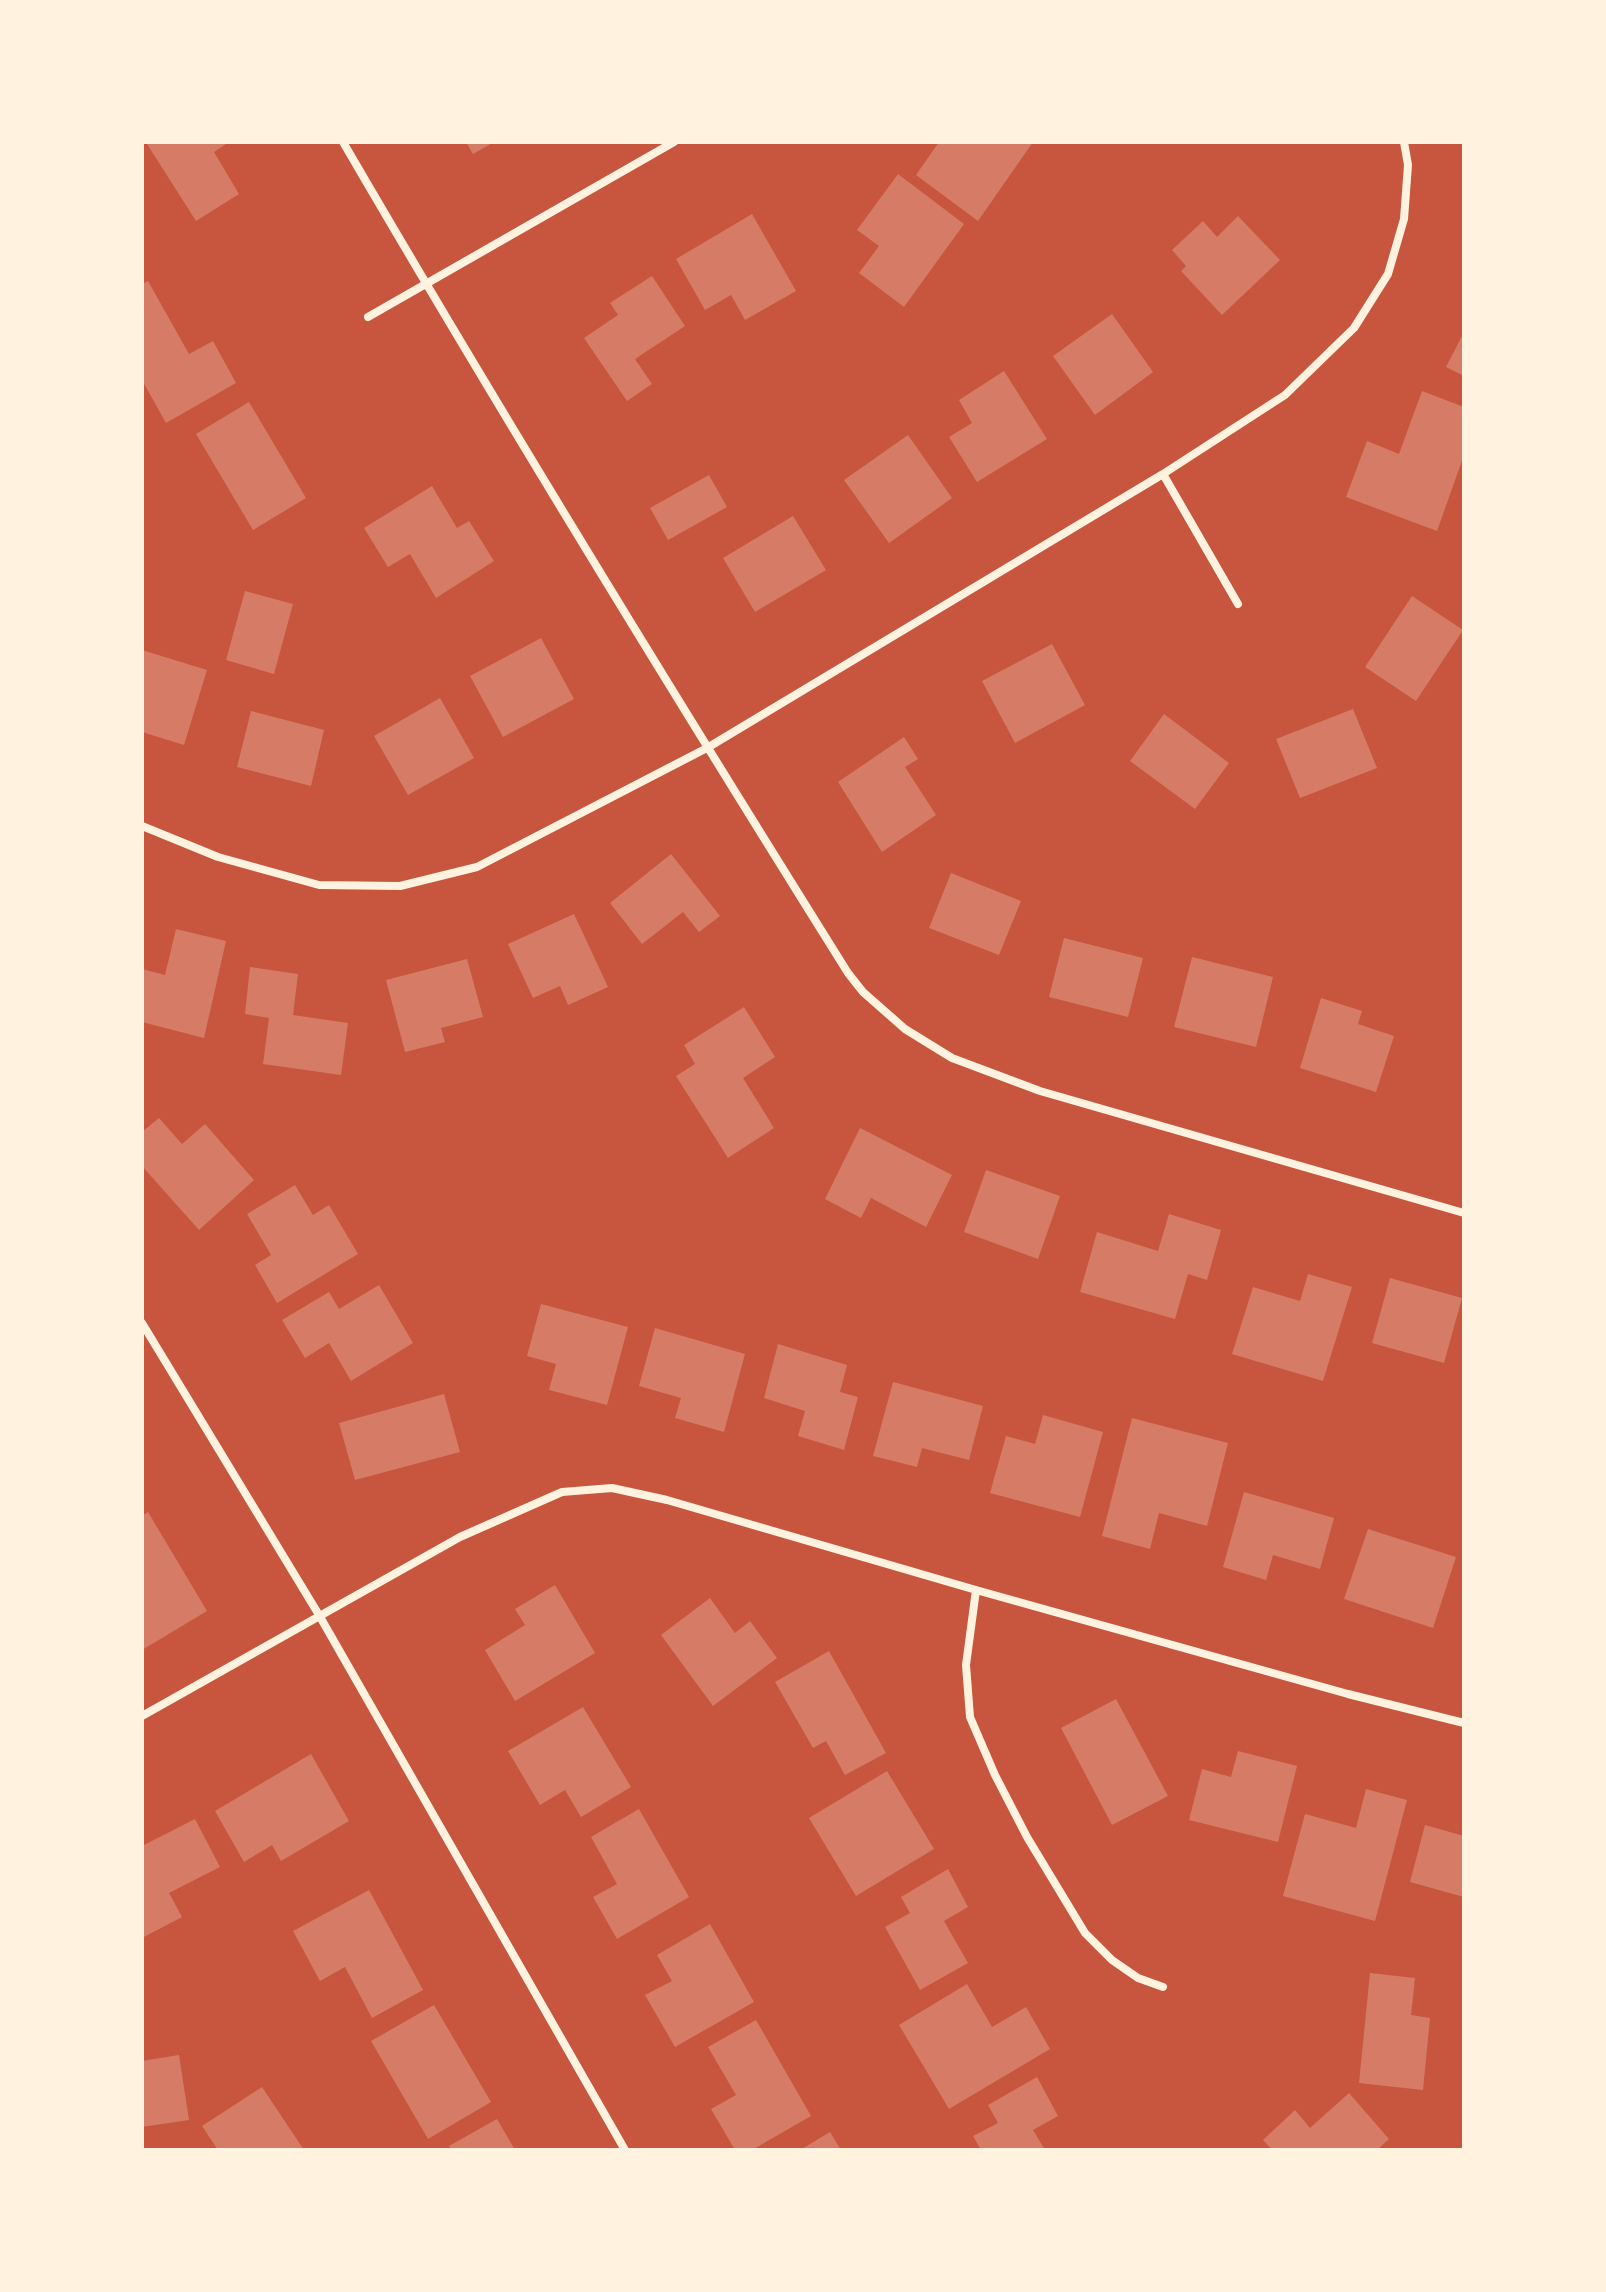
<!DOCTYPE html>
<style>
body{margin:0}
#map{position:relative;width:1606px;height:2292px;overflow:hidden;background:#c8553d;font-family:"Noto Sans",sans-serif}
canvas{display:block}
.frame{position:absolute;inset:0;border:144px solid #fff3e0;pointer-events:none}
</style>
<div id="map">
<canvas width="1606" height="2292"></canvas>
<div class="frame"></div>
</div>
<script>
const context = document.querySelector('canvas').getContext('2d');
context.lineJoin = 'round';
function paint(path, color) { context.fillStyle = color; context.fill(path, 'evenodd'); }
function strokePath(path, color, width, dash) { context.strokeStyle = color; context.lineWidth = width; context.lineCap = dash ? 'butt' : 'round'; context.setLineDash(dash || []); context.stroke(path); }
paint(new Path2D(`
 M150 142H229L214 152 239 194 196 221 147 144Z
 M466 142H494L473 154Z
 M939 142H1033L978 221 916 175Z
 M898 174 964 224 904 307 859 273 879 246 857 230Z
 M752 214 796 291 745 320 731 295 705 310 676 259Z
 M1238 216 1280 260 1222 315 1181 271 1186 266 1172 250 1203 221 1217 237Z
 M652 276 685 326 635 359 652 384 627 401 584 338 618 315 610 303Z
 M148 281 189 354 213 341 236 383 166 423 142 380V284Z
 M1112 314 1153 372 1095 415 1053 356Z
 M1464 332V376L1446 367Z
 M1004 371 1047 439 977 482 949 437 972 423 959 400Z
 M1422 391 1464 407V455L1437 531 1346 497 1367 441 1399 454Z
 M249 402 306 498 253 530 196 434Z
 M908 435 952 498 889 543 844 480Z
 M709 475 727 507 668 540 650 508Z
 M432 486 457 528 469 521 494 561 436 598 410 554 388 567 364 528Z
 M793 516 826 570 755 612 723 558Z
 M245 591 293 604 274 674 226 660Z
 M1412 596 1463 630 1416 701 1365 667Z
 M541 638 574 699 503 737 470 676Z
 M1052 644 1085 705 1015 743 982 681Z
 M142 650 207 670 184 745 142 732Z
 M440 698 474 758 408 795 374 736Z
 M1353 709 1377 768 1300 798 1276 739Z
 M251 711 324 730 311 786 237 767Z
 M1164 714 1229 763 1195 809 1130 761Z
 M904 737 918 759 905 767 936 815 882 852 838 782Z
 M671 854 720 916 699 932 683 912 642 944 610 903Z
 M951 873 1021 901 999 955 929 928Z
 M574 914 608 987 568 1005 560 986 533 998 508 944Z
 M176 929 226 941 204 1038 142 1022V969L165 975Z
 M1064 938 1143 958 1128 1017 1049 997Z
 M1192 957 1273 977 1256 1047 1174 1027Z
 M467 959 483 1017 441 1028 445 1042 405 1052 386 980Z
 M250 967 298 974 293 1015 348 1023 341 1075 263 1064 269 1018 245 1014Z
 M1321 998 1362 1011 1358 1024 1394 1036 1376 1092 1300 1068Z
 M744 1007 775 1057 743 1078 774 1128 728 1158 676 1076 695 1064 684 1045Z
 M159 1118 182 1144 205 1124 254 1180 199 1230 142 1166V1132Z
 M860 1128 952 1175 926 1227 871 1198 861 1218 825 1199Z
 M986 1170 1060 1196 1038 1259 964 1232Z
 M295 1185 313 1215 329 1205 358 1254 277 1303 255 1265 271 1255 247 1214Z
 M1169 1214 1221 1230 1207 1280 1188 1274 1175 1319 1080 1292 1097 1232 1158 1251Z
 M1308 1274 1352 1287 1323 1381 1232 1354 1253 1287 1300 1301Z
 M1390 1278 1462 1298 1444 1363 1372 1343Z
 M379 1285 413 1343 351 1381 329 1343 305 1358 282 1320 329 1292 339 1309Z
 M541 1304 628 1327 607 1405 549 1390 556 1364 527 1356Z
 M655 1328 745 1354 724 1432 675 1418 681 1398 639 1386Z
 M778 1344 847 1365 840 1392 858 1397 844 1450 798 1436 805 1411 764 1398Z
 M893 1382 983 1406 969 1460 922 1448 917 1467 873 1456Z
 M444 1394 460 1452 355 1480 339 1423Z
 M1043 1415 1103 1432 1080 1517 990 1493 1006 1436 1035 1444Z
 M1132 1418 1228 1443 1207 1526 1159 1513 1150 1549 1102 1536Z
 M1244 1492 1334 1518 1320 1569 1273 1555 1266 1580 1223 1567Z
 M148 1512 207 1611 142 1650V1516Z
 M1368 1529 1456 1557 1433 1628 1344 1599Z
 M555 1585 595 1653 515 1701 485 1650 525 1625 515 1609Z
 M710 1598 735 1633 750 1621 777 1658 713 1706 661 1635Z
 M829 1651 886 1753 845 1775 826 1741 813 1748 775 1682Z
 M1116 1699 1168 1796 1112 1825 1061 1728Z
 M583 1707 631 1787 581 1817 565 1790 540 1805 508 1751Z
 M1238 1751 1297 1766 1278 1842 1189 1820 1202 1769 1231 1777Z
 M311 1754 349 1821 281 1861 272 1845 244 1862 215 1811Z
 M887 1771 934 1849 856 1896 809 1818Z
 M1366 1789 1407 1800 1375 1921 1283 1896 1305 1814 1356 1828Z
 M639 1809 689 1897 617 1939 593 1897 617 1884 591 1837Z
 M195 1819 220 1867 169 1893 182 1917 142 1938V1846Z
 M1425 1825 1464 1836V1897L1410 1882Z
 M948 1869 968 1907 944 1921 968 1963 920 1990 885 1927 910 1913 901 1897Z
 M369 1890 423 1990 372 2018 345 1967 320 1981 293 1931Z
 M710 1924 754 2002 675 2047 645 1995 672 1981 657 1955Z
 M1370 1973 1415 1978 1411 2015 1430 2018 1423 2090 1359 2083Z
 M967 1984 992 2027 1026 2007 1050 2049 949 2109 899 2025Z
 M434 2005 491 2102 428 2139 371 2041Z
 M756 2020 811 2116 752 2150H735L711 2109 736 2095 708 2047Z
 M179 2055 189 2120 142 2127V2061Z
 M1037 2077 1058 2116 1033 2130 1045 2150H981L973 2136 998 2123 988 2105Z
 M262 2087 304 2150H218L202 2126Z
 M1349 2093 1389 2139 1377 2150H1272L1263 2140 1295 2110 1310 2128Z
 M497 2119 515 2150H451L449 2146Z
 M830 2132 841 2150H800Z`), '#d67c66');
strokePath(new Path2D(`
 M343 142C506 422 676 698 848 973L863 992 905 1029 952 1058 1040 1091 1464 1213
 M368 317 674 142
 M1163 474 1238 604
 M142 826 218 857 319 885 400 886 477 867 707 748 1163 474 1285 395 1354 328 1388 274 1404 219 1408 165 1404 142
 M142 1323 319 1615 625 2150
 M976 1590 966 1665 970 1717 995 1775 1027 1837 1085 1933 1112 1960 1138 1978 1163 1987
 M142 1716 460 1537 562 1492 612 1488 667 1500 976 1590 1348 1694 1464 1723`), '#fff3e0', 8);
</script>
